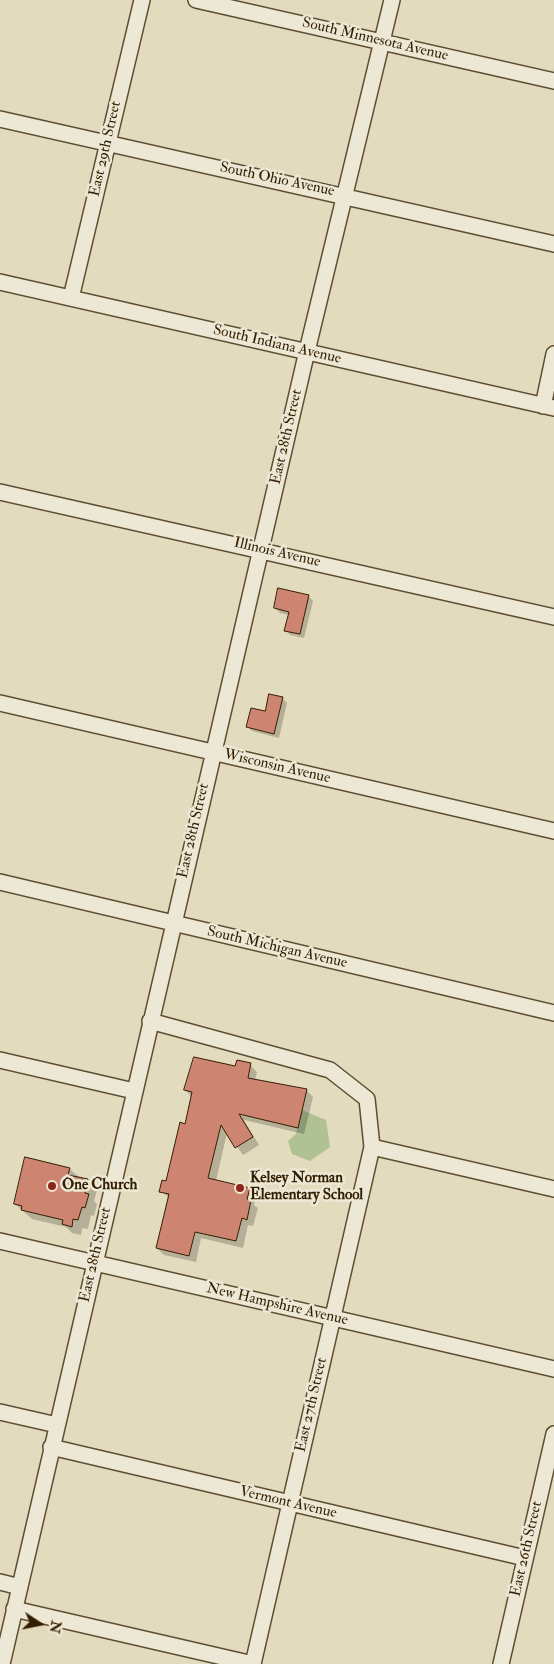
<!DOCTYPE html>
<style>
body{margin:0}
#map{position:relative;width:554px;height:1664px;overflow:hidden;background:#e3dbbe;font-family:"IM FELL Double Pica",serif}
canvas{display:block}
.north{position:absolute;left:15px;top:1599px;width:50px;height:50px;-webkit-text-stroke:4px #ede8d5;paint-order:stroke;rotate:101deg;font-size:14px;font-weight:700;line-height:20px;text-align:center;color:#331e00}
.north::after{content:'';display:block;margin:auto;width:18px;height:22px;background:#331e00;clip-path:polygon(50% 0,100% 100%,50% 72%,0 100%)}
</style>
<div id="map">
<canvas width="554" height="1664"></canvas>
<div class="north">N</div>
</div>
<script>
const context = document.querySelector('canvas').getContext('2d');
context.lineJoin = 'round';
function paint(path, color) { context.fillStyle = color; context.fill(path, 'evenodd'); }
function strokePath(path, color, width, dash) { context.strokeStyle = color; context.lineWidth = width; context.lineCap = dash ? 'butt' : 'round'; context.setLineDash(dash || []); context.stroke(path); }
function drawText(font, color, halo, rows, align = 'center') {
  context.font = font + ' "IM FELL Double Pica",serif'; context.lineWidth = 5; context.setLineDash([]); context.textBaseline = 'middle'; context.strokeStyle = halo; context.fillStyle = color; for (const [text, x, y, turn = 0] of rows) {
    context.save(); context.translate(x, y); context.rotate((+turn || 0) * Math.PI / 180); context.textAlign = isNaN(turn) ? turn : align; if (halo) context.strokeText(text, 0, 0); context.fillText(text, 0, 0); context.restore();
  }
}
paint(new Path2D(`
 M302 1110 326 1120 330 1147 310 1161 292 1154 288 1141 296 1134Z`), '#b0c194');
paint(new Path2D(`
 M308 596 313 601 304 638 290 635 286 630 289 615 280 613 275 608Z
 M282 698 287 703 279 738 252 731 248 727Z
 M250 1065 257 1072 255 1080 306 1090 313 1097 304 1134 244 1120 259 1145 243 1155 227 1133 216 1181 249 1189 256 1196 254 1205 258 1208 253 1226 248 1225 243 1248 201 1238 196 1262 164 1255 157 1248 169 1198 161 1191 167 1182 186 1125 192 1097 185 1090 236 1068Z
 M69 1169 97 1190 94 1201 97 1204 94 1216 91 1215 88 1229 82 1228 81 1235 72 1233 66 1227 32 1219 15 1204Z`), '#0003');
const building = new Path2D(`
 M278 588 309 595 300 634 284 631 289 612 274 608Z
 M269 694 283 697 274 734 246 727 251 708 265 711Z
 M194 1057 235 1066 237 1060 251 1063 248 1078 307 1089 298 1128 239 1114 253 1137 235 1148 221 1125 208 1178 250 1188 247 1199 251 1200 247 1220 242 1218 236 1241 195 1232 189 1256 156 1248 169 1194 159 1192 162 1180 166 1181 180 1122 185 1124 192 1092 184 1090Z
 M25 1157 70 1168 68 1175 88 1179 85 1193 89 1194 85 1208 82 1207 78 1220 73 1219 72 1227 62 1224 63 1220 21 1210 22 1206 14 1204Z`);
paint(building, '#cd8471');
strokePath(building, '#331e00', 1);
const minor = new Path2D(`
 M196 0 554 81
 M0 119 554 244
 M0 282 554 408
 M71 298 142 0
 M543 406 554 354
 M0 492 554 617
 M0 703 554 831
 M0 882 554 1013
 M150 1021 330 1070 367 1099 372 1147 253 1664
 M0 1060 134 1091
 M372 1147 554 1189
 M0 1241 554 1369
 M0 1412 57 1425
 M51 1447 525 1558
 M0 1582 20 1587
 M14 1609 253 1664
 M2 1664 307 351 392 0
 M501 1664 554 1434`);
strokePath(minor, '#5f4d30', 18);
strokePath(minor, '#ede8d5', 15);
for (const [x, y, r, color] of [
 [52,1186,5,"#8f2418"],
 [240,1188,5,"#8f2418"]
]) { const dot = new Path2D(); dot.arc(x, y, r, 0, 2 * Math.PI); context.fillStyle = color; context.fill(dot); strokePath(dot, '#ede8d5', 2); }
drawText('15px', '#331e00', '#ede8d5', [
 ["South Minnesota Avenue",375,40,13],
 ["East 29th Street",106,149,-77],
 ["South Ohio Avenue",277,180,12],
 ["South Indiana Avenue",277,345,13],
 ["East 28th Street",287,437,-77],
 ["Illinois Avenue",277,553,13],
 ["Wisconsin Avenue",277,767,13],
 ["East 28th Street",194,831,-77],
 ["South Michigan Avenue",277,948,13],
 ["East 28th Street",96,1255,-77],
 ["New Hampshire Avenue",277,1305,13],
 ["East 27th Street",312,1405,-77],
 ["Vermont Avenue",288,1503,13],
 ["East 26th Street",527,1549,-77]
]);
drawText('bold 15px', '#331e00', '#ede8d5', [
 ["Kelsey Norman",250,1179],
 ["Elementary School",250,1196],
 ["One Church",62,1186]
], 'left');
</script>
